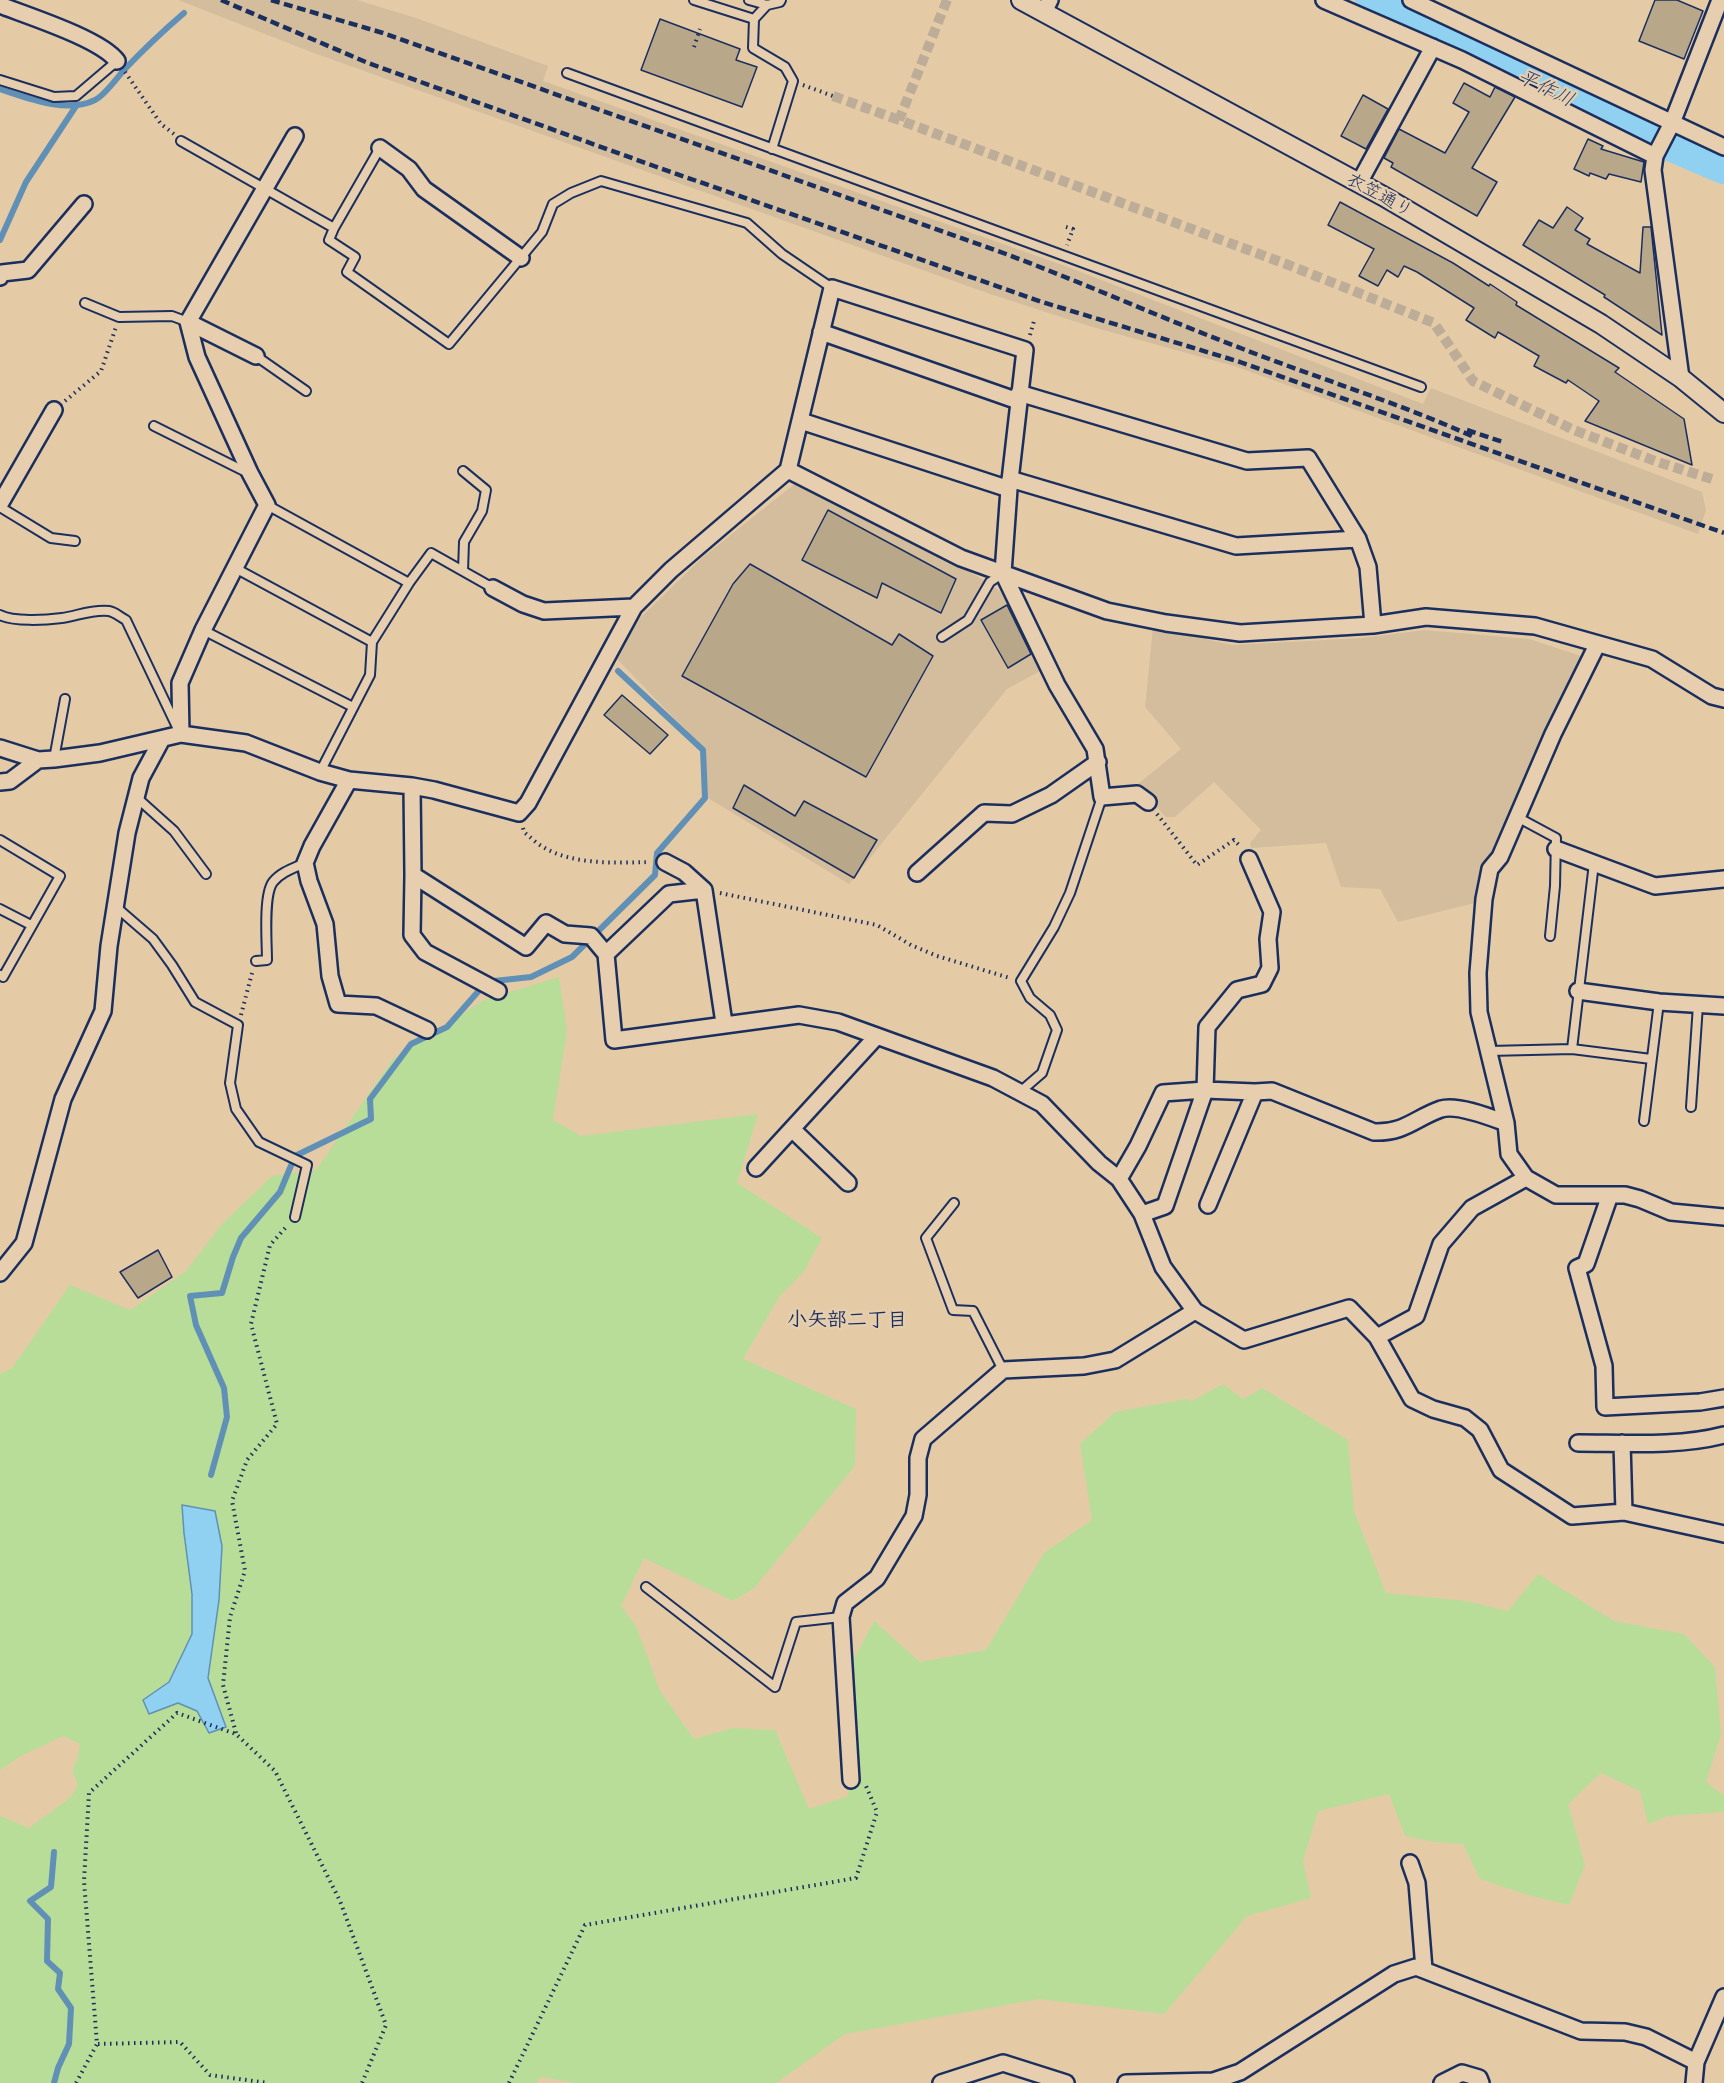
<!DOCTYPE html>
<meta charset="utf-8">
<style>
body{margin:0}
canvas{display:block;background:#e4cba6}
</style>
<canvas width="1724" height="2083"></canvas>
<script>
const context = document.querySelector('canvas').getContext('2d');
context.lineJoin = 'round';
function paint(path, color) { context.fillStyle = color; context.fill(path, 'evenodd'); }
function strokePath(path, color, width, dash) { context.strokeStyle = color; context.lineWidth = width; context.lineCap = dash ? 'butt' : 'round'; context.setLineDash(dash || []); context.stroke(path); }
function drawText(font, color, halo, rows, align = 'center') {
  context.font = font + ' Mali,"Klee One",sans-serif'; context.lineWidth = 4.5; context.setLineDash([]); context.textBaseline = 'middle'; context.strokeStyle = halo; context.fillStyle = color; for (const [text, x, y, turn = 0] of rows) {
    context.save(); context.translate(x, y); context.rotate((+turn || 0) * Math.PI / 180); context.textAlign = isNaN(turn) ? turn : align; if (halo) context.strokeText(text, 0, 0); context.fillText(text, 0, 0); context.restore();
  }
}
paint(new Path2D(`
 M178 0H357L416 18 548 66 543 81 1065 266 1423 404 1431 388 1702 492 1706 510 1698 534 1237 367 1089 326 990 294 311 52Z
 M797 482 977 576 1011 598 1044 669 1007 689 849 884 708 798 705 750 617 659 639 619 703 557Z
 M1153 627 1232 645 1362 638 1424 630 1529 639 1581 656 1584 664 1560 710 1550 721 1543 734 1547 739 1502 845 1495 848 1481 873 1475 903 1398 922 1380 889 1341 887 1326 843 1251 848 1250 843 1261 830 1214 782 1175 817H1166L1144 793 1133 788 1181 749 1145 707Z`), '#d3bd9d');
paint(new Path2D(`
 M559 977 567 1031 553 1120 581 1136 758 1114 737 1183 822 1238 805 1270 779 1297 743 1359 856 1409 855 1466 754 1588 733 1601 644 1558 621 1606 636 1626 660 1691 694 1739 733 1728 775 1730 809 1809 848 1796 859 1729 845 1676 874 1621 920 1662 986 1650 1044 1553 1092 1520 1080 1444 1115 1412 1186 1399 1192 1401 1223 1384 1243 1399 1262 1388 1348 1440 1354 1511 1386 1593 1466 1601 1508 1611 1538 1574 1614 1621 1684 1634 1715 1667 1721 1735 1706 1782 1724 1796V1812L1668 1816 1648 1824 1640 1791 1601 1773 1568 1804 1585 1865 1569 1905 1528 1895 1480 1879 1463 1844 1434 1842 1405 1836 1389 1794 1318 1811 1303 1861 1311 1898 1247 1916 1164 2014 1039 1999 845 2034 776 2083H576L541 2077 536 2083H0V1816L29 1828 71 1797 78 1785 72 1770 78 1757 80 1744 63 1736 19 1757 0 1770V1374L12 1368 70 1285 130 1310 186 1271 222 1224 272 1176 316 1170 393 1059 484 1000Z`), '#b7dd98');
const water = new Path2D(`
 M182 1505 215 1511 222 1546 219 1600 208 1678 226 1727 209 1733 197 1711 178 1703 149 1714 143 1700 169 1682 192 1634V1594L184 1533Z`);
paint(water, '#90d0f1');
strokePath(water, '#6190b6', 1.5);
strokePath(new Path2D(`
 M0 89C27 98 67 114 95 100 104 96 117 78 124 70 143 50 163 31 184 13
 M0 240 26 182 76 106
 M211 1475 227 1417 224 1388 196 1325 190 1296 222 1293 233 1257 241 1238 280 1192 295 1156 371 1119 370 1099 411 1044 447 1027 483 986 494 981 531 977 572 957 655 875 657 853 705 798 703 750 618 671
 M54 2083 58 2068 69 2044 71 2008 58 1989 60 1973 47 1961 48 1919 30 1901 51 1887 54 1852`), '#6190b6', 6);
strokePath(new Path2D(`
 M1372 0 1563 98 1724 167`), '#90d0f1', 34);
const building = new Path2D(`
 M1655 0H1677L1703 11 1684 59 1639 41Z
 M660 19 740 49 736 60 757 67 742 107 641 70Z
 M1464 83 1490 97 1495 87 1515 97 1472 168 1497 182 1477 216 1391 167 1393 163 1384 158 1399 129 1445 153 1469 112 1453 103Z
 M1363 95 1388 109 1366 149 1341 136Z
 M1588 139 1603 146 1601 149 1644 162 1641 182 1609 174 1606 179 1590 173 1589 176 1574 169Z
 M1340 202 1453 263 1489 286 1490 284 1517 302 1516 305 1619 368 1615 372 1684 419 1692 465 1585 421 1599 401 1568 380 1566 383 1534 366 1539 356 1498 332 1495 338 1466 320 1474 308 1417 272 1404 266 1398 277 1387 270 1378 286 1359 276 1374 249 1328 225Z
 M1567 207 1583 218 1575 230 1590 239 1587 244 1640 273 1643 227H1651L1662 335 1604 297 1605 295 1523 245 1539 220 1553 228Z
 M828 510 956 579 941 613 882 583 877 598 802 560Z
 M750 564 892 645 899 634 933 656 866 777 682 676 733 584Z
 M1007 605 1031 654 1008 668 981 620Z
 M622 695 668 735 650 754 604 715Z
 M744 785 795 816 804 801 877 840 854 878 733 808Z
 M158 1250 172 1277 138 1298 120 1272Z`);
paint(building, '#b9a78a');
strokePath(building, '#1b2f5e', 1.5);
strokePath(new Path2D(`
 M947 0 899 120 1286 264 1434 323 1473 381 1574 430 1655 461 1712 479
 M833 96 899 120`), '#bcac98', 10, [10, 5]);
const service = new Path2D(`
 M694 0 754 19 767 5
 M749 0 767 5 780 2 781 0
 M754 19 753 48 785 67 793 81 772 149
 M567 73 1421 387
 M0 80 54 97 76 96 117 61
 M181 141 334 228 380 148
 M334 228 329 240 355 257 347 272 449 344 542 232 553 204 571 193 601 181 747 223 782 254 832 288
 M85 303 119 317 172 316 188 322
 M256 356 306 391
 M154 426 248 473
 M267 505 409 583
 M0 507 51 538 75 541
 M235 568 372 642 409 583 431 553 493 588
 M463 571 464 542 482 511 486 490 463 471
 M0 615C13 622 46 620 62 618 77 616 92 609 109 611 115 612 120 617 126 620L177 727
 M203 630 353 707
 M942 637 968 620 990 582 1002 574
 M54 759 65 699
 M320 772 370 675 372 642
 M136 797 174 831 206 874
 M1517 817 1556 838 1555 886 1550 936
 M0 840 60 876 3 977 0 975
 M116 907 153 939 172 965 195 1002 238 1025 230 1083 236 1109 259 1142 307 1165 295 1217
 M0 909 31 925
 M256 961 267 960C267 943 263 895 273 882 281 872 294 868 305 863
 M1572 1049 1594 863
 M1489 1051 1572 1049 1651 1059
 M1020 1092 1042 1073 1057 1030 1050 1015 1030 998 1021 981 1054 927 1070 893 1102 797
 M1691 1107 1698 1005
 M1644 1121 1659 1002
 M954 1203 926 1238 953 1310 973 1311 1003 1370
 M646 1587 775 1687 796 1622 841 1617`);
const minor = new Path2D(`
 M1324 0 1462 60 1655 156
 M1411 0 1724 147
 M0 5C28 16 101 39 117 61
 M1044 12 1050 0
 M380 148 409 169 424 189 521 258
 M1359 183 1433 47
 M0 277 2 273 28 270 84 204
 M188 322 256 356
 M821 332 1018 401
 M1681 378 1653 170 1655 156 1672 123 1720 0
 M1019 393 1247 461 1308 458 1358 539 1368 567 1373 625
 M801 421 1009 489
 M788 470 961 558 1107 611 1166 623 1240 633 1373 625 1426 617 1535 626 1652 659 1712 696 1724 699
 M1010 479 1236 546 1358 539
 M0 504 54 410
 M493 588 523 604 544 611 634 607
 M181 734 180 683 203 630 267 505 250 473 197 357 188 322 295 136
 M0 748 38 760 54 759 100 753 181 734 246 743 320 772 349 780 412 786 434 790 519 813 528 803 634 607 671 570 788 470 832 288 1025 350 1009 489 1003 573 1057 685 1095 749 1102 797 1137 794 1148 802
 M349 780 312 846 305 863 309 881 325 924 330 976 338 1004 376 1006 427 1030
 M0 782 10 781 38 760
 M412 786 413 875 526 947 546 923 565 934 591 936 606 954 614 1040 799 1015 838 1022 993 1078 1042 1104 1099 1163 1119 1179 1142 1214 1163 1267 1195 1311 1244 1340 1349 1308 1377 1337 1412 1399 1433 1409 1465 1418 1480 1430 1501 1470 1572 1516 1624 1512 1724 1534
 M1556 849 1655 886 1724 879
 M665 862 684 872 704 890 724 1023
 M917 873 984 813 1012 814 1051 795 1098 762
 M413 875 412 935 425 952 498 991
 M606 954 669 894 704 890
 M1578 991 1659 1002 1724 1006
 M792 1129 848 1183
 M756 1168 877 1036
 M1526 1178 1556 1195H1625L1640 1199 1671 1212 1724 1217
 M1119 1179 1138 1146 1163 1093 1205 1090 1255 1092 1272 1091 1374 1132C1405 1133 1415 1118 1441 1109 1457 1104 1490 1117 1506 1123
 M1610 1195 1586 1264 1577 1268 1604 1366 1605 1407 1700 1402 1724 1398
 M1208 1205 1255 1092
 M1142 1214 1165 1206 1205 1090 1207 1027 1237 990 1262 984 1270 968 1268 939 1272 912 1249 859
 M0 1273 24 1243 63 1099 103 1011 109 946 127 833 141 778 162 739
 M1377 1337 1416 1316 1441 1244 1472 1208 1526 1178 1509 1154 1506 1123 1479 1012 1478 973 1484 899 1490 869 1500 857 1553 734 1597 645
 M1578 1443C1624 1443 1679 1447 1724 1435
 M1622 1443 1624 1512
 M851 1780 841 1617 845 1603 877 1578 914 1516 918 1495V1458L923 1439 1003 1370 1084 1366 1115 1360 1195 1311
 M1410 1863 1417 1883 1424 1969
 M941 2083 1003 2063 1066 2083
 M1126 2083 1213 2081 1240 2072 1394 1974 1416 1967 1581 2031 1625 2032 1646 2037 1696 2062
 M1442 2083 1462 2073 1479 2078 1481 2083
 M1694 2083 1696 2062 1724 1997`);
const tertiary = new Path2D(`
 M1021 0 1383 196 1601 324 1681 378 1724 413`);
strokePath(service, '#1b2f5e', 12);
strokePath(minor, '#1b2f5e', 20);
strokePath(tertiary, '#1b2f5e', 22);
strokePath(new Path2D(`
 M694 47 700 29
 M125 72 161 124 174 134
 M803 85 833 96
 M1066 227 1073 229 1067 245
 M1030 335 1034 321
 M65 401 101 371 116 327
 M1157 814 1197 865 1234 840 1240 846
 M523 828 524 832C530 837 536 843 543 847 573 865 616 863 650 862
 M720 893 877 925 911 945 937 956 1010 978
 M241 1015 252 973
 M236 1733 223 1685 230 1617 245 1571 232 1501 247 1460 277 1424 251 1324 270 1245 287 1226
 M98 2044 180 2042 210 2075 268 2083
 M76 2083 97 2044 84 1881 89 1793 177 1713 236 1734 275 1771 340 1901 386 2025 362 2083
 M509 2083 585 1925 856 1878 877 1812 866 1786`), '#1b2f5e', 4, [1.5, 4.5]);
strokePath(service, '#e6ceae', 8);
strokePath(minor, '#e6ceae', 15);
strokePath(tertiary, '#e6ceae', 18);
strokePath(new Path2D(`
 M221 0 368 63 654 166 1042 302 1240 362 1724 533
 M271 0 383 33 1006 254C1086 284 1164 319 1243 349 1320 379 1399 403 1474 437
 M1467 430 1503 442`), '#1b2f5e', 4.5, [9, 4.5]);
drawText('18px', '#1b2f5e', '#e6ceae', [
 ["衣笠通り",1380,195,29]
]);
drawText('italic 20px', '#273f6d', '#e6ceae', [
 ["平作川",1546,88,26]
]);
drawText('bold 20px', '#1b2f5e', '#e6ceae', [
 ["小矢部二丁目",847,1320]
]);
</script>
